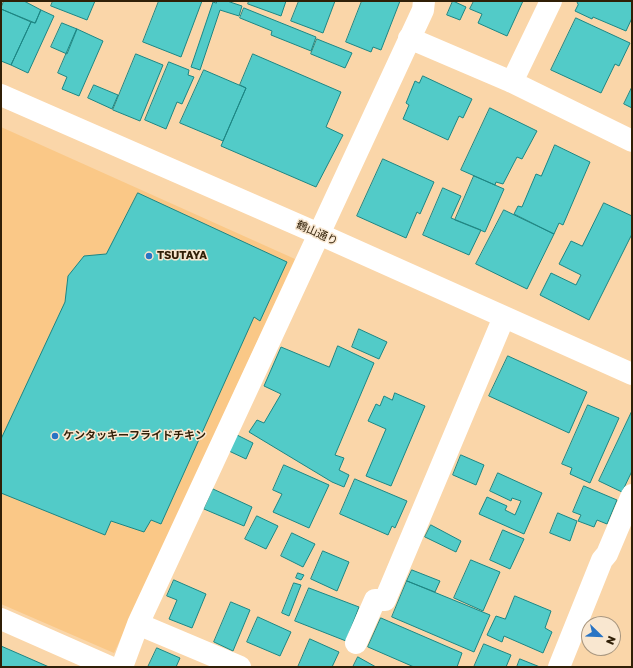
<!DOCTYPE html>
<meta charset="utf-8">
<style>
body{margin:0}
#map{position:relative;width:633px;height:668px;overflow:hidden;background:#fad6a9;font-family:"Golos Text",sans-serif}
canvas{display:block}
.frame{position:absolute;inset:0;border:2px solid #301f07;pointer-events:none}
.north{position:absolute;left:581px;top:616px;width:40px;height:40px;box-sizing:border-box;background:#f9e7d0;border:1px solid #a99780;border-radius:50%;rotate:113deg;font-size:11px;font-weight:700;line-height:16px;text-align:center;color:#301f07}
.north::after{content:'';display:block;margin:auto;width:14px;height:18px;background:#2974c4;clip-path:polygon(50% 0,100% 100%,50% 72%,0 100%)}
</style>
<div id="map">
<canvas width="633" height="668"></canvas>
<div class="frame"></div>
<div class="north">N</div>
</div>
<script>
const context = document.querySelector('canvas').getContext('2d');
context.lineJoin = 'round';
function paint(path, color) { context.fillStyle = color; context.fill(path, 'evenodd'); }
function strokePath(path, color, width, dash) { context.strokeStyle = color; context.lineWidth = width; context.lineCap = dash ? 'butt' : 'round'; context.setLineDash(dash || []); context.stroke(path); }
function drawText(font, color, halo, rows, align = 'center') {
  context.font = font + ' "Golos Text","Noto Sans JP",sans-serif'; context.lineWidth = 3; context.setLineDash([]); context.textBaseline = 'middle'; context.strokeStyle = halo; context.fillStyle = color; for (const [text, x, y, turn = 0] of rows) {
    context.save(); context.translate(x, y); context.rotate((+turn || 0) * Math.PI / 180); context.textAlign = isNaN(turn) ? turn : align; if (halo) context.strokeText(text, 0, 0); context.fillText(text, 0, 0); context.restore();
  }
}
paint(new Path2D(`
 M1 127 295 259 114 653 1 604Z`), '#fac887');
const building = new Path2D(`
 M4 1H24L41 10 35 23 1 9Z
 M53 1H95L87 20 51 6Z
 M159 1H202L181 57 143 42Z
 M217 1H227L242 6 239 16 220 10 200 70 191 67 213 2 216 3Z
 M249 1H286L281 16 248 4Z
 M299 1H335L323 33 291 21Z
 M362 1H400L381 50 373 47 371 52 346 42Z
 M453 1 466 7 460 20 447 15Z
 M474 1H523L507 36 478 23 482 14 470 9Z
 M577 1H632V18L626 31 593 17 592 19 575 11 578 5Z
 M244 8 316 37 311 51 271 35 272 31 240 18Z
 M1 9 31 22 11 65 1 61Z
 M41 10 54 16 28 73 11 65 31 22 35 23Z
 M576 18 630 43 619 66 615 64 601 93 551 70Z
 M62 23 77 29 67 54 51 47Z
 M77 29 103 41 79 96 62 89 67 77 58 73Z
 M317 39 352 53 345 68 311 54Z
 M136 54 163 65 140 121 113 110Z
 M253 54 341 92 326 127 343 135 316 187 221 146 246 88 240 85Z
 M169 62 189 70 188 75 194 77 182 104 177 102 166 129 145 120Z
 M204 70 246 88 223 141 180 123Z
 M423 76 472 99 463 118 459 116 448 140 403 119 409 105 406 103 415 81 419 83Z
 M94 85 118 95 112 109 88 98Z
 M632 87V108L624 104Z
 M490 108 537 131 522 159 517 157 503 184 496 182 495 185 461 170Z
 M555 145 590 162 563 225 559 223 554 234 514 214 518 206 522 207 536 174 541 176Z
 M383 159 434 182 420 214 417 212 406 238 357 216Z
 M474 176 504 189 485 232 455 220Z
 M443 188 461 196 451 218 481 230 469 255 423 235Z
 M138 193 287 262 260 321 254 317 161 524 151 520 144 532 111 521 105 535 1 493V439L65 302 68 276 84 256 106 254Z
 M604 203 632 216V234L589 320 540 295 551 273 576 285 581 275 559 264 571 241 582 246Z
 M504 210 554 234 527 289 476 264Z
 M359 329 387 342 379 359 352 347Z
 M338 346 374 363 335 455 344 458 339 470 349 475 344 487 332 482 249 432 257 420 264 423 281 394 264 386 281 347 329 367Z
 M508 356 587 392 569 433 489 396Z
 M395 393 425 406 391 486 366 476 386 429 368 421 376 404 380 406 384 396 392 400Z
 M588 405 619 418 590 483 570 474 572 468 562 464Z
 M632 411V471L622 492 599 481Z
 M237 435 253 443 246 459 229 451Z
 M461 455 484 465 476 485 453 475Z
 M284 465 329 485 309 528 273 512 282 494 273 490Z
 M498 473 542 493 524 534 479 514 487 497 507 506 505 510 515 515 521 501 512 498 511 501 490 491Z
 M355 479 407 501 395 528 392 526 388 535 340 514Z
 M584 486 617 500 607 524 597 520 594 527 578 521 581 515 573 512Z
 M213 489 252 507 244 526 204 509Z
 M558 513 577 521 570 541 550 533Z
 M257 516 278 526 266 549 245 539Z
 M431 525 461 541 456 552 425 537Z
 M503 530 524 539 510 569 490 560Z
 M292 533 315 544 303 567 281 556Z
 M323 551 349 562 337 591 311 579Z
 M471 560 500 572 483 611 454 598Z
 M412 570 440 581 435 592 407 581Z
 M298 573 304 575 301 580 296 578Z
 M174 580 206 594 192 628 169 619 177 600 167 596Z
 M407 581 490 615 474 652 392 617Z
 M294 583 301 585 289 616 282 613Z
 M309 588 359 607 346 641 295 621Z
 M515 596 551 611 545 628 552 632 543 653 504 636 502 642 487 635 496 616 505 619Z
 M231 602 250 610 233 651 214 642Z
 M258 617 291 632 280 656 247 642Z
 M381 618 462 653 457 667H414L368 647Z
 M310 639 339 652 332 667H298Z
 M484 644 511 655 506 667H474Z
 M1 646 49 667H1Z
 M157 648 180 658 176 667H148Z
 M358 657 376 667H353Z
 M520 659 540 667H517Z`);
paint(building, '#52cbc8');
strokePath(building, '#1c8684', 1);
strokePath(new Path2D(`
 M409 38 512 82 632 141
 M512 82 551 1
 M1 95 319 234 632 374
 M1 619 110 667
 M138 624 240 667
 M356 643 375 600H385L504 317
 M122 667 138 624 423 10 424 1
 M559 667 602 560 607 554 632 495`), '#fff', 22);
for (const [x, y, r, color] of [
 [149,256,4,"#2974c4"],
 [55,436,4,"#2974c4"]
]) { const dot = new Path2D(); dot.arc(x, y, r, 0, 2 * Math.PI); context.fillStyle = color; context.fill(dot); strokePath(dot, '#f9e7d0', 1.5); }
drawText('11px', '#301f07', '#f9e7d0', [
 ["鶴山通り",317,233,24]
]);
drawText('bold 11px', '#301f07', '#f9e7d0', [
 ["TSUTAYA",157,256],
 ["ケンタッキーフライドチキン",63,436]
], 'left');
</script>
